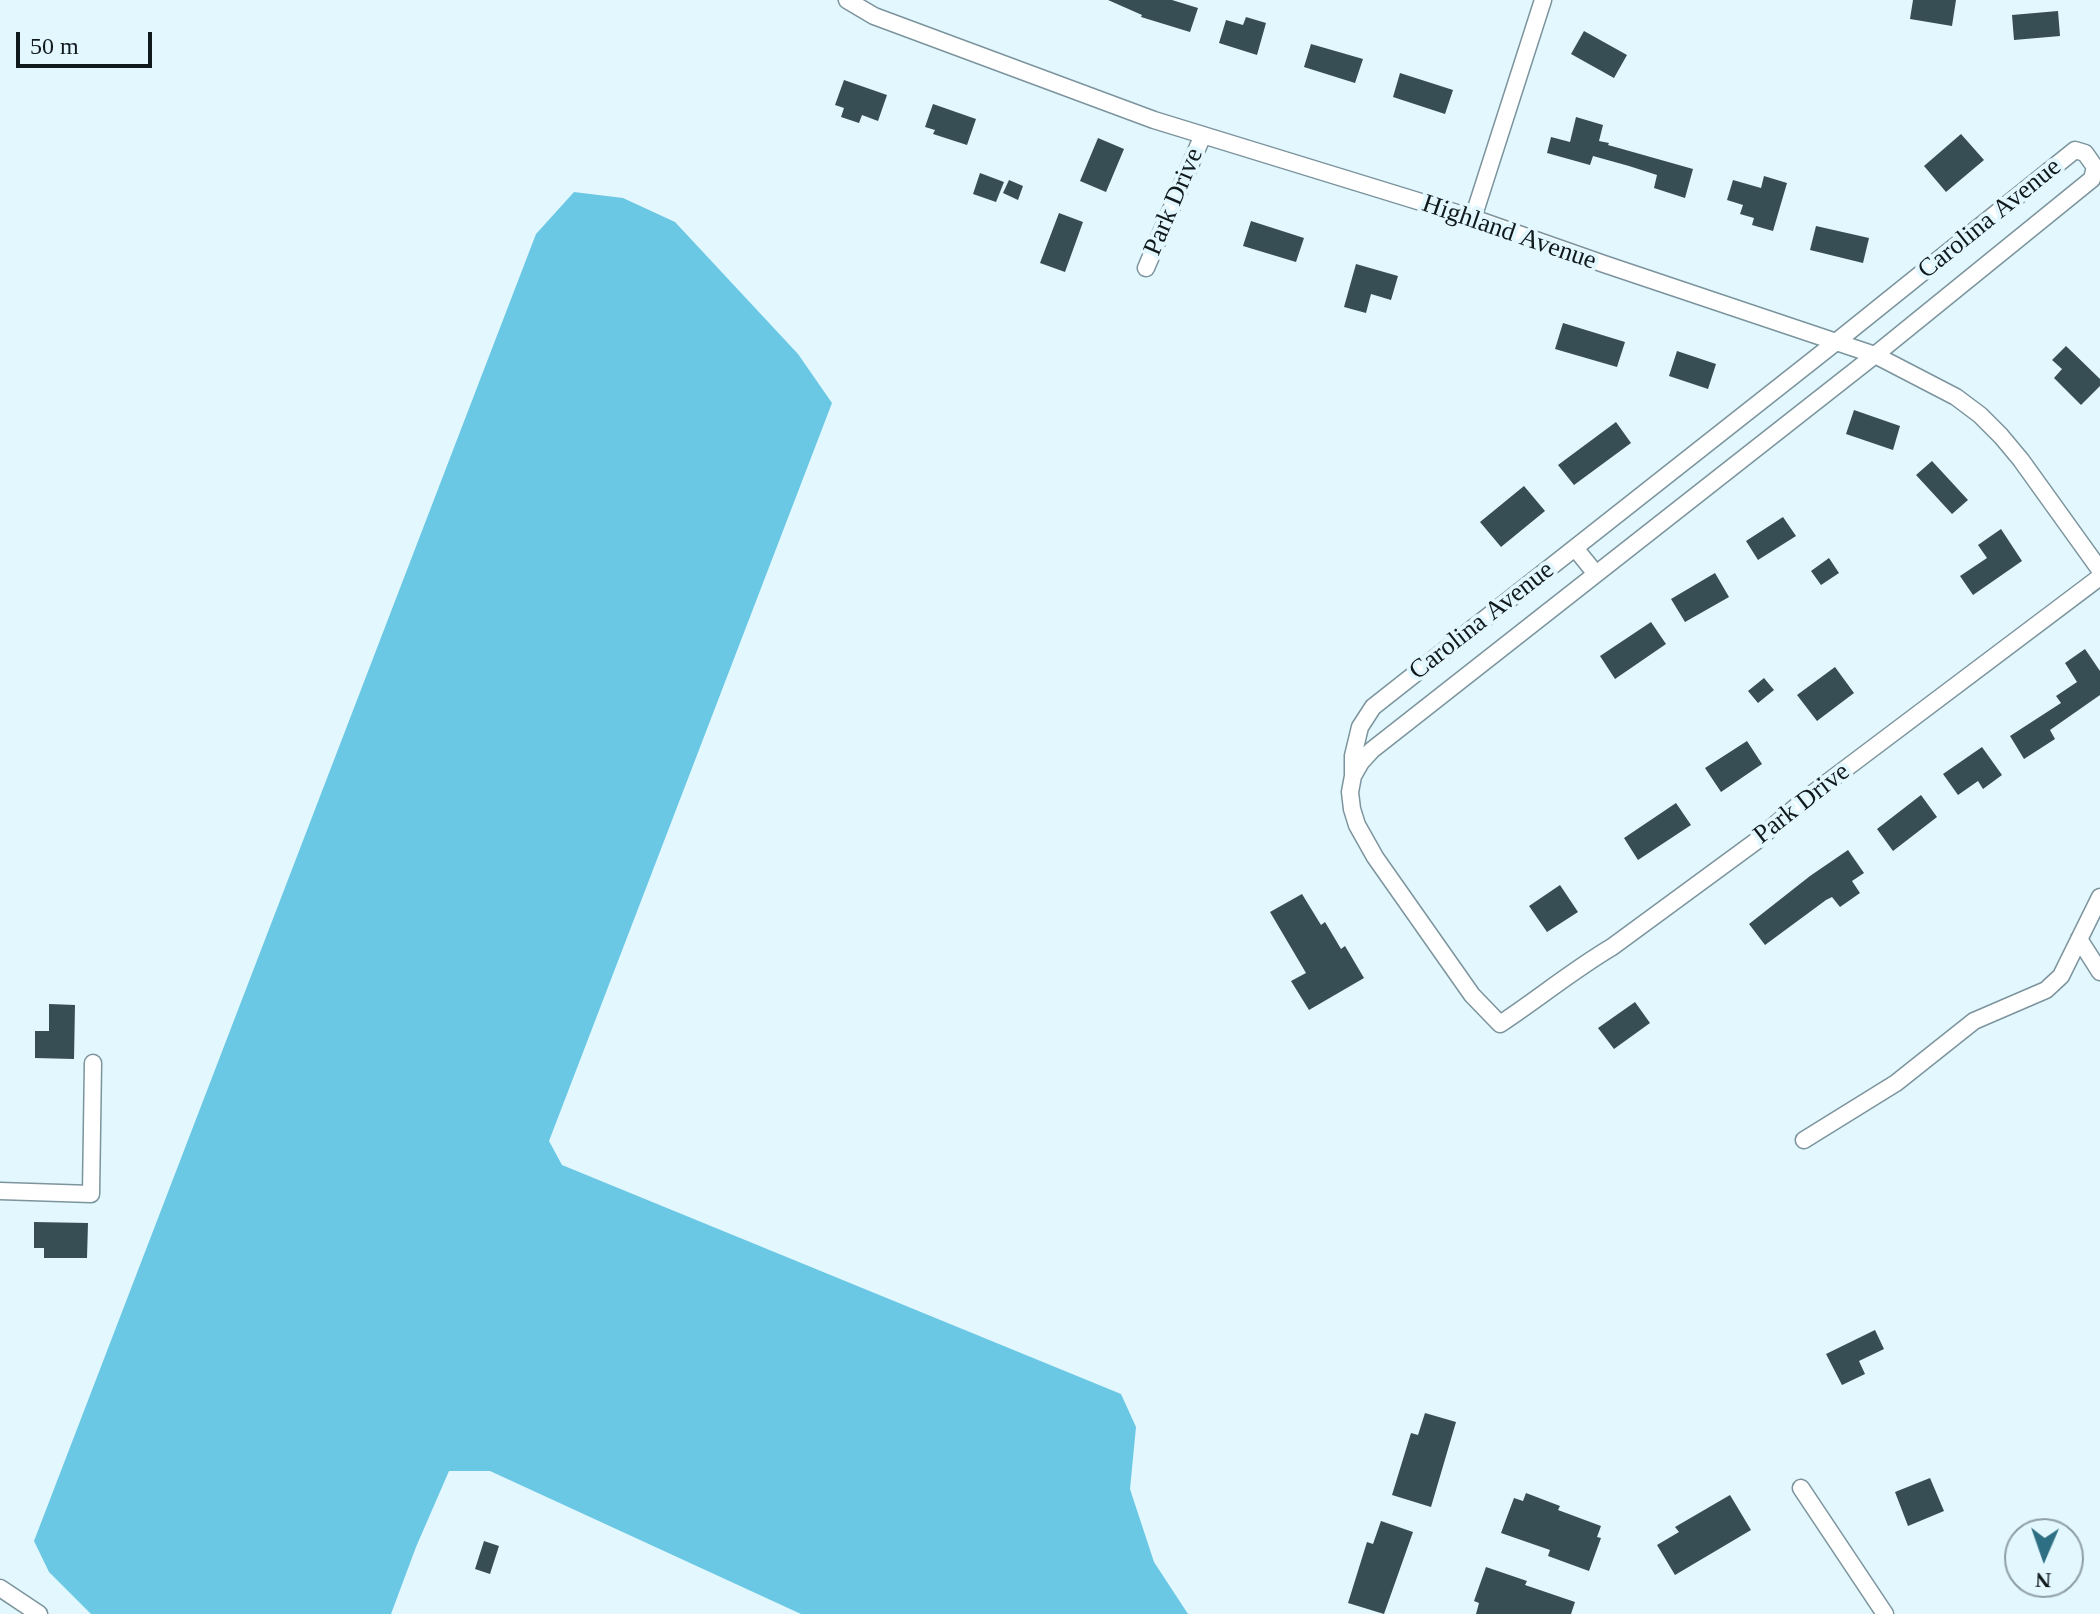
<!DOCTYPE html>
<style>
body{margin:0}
#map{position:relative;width:2100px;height:1614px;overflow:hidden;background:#e2f7fe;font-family:Georgia,serif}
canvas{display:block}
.north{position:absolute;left:2004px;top:1518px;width:80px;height:80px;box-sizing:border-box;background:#e2f7fe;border:2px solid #8e9ea4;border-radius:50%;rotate:182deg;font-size:22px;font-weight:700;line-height:32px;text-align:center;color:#10191c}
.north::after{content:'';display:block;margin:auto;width:28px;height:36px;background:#2e6f83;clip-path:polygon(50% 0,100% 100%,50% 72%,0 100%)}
.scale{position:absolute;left:16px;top:32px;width:136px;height:36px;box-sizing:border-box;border:4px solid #10191c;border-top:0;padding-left:10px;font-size:24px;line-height:28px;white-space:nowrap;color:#10191c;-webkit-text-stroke:6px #e2f7fe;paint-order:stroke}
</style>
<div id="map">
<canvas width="2100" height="1614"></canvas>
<div class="north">N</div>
<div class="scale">50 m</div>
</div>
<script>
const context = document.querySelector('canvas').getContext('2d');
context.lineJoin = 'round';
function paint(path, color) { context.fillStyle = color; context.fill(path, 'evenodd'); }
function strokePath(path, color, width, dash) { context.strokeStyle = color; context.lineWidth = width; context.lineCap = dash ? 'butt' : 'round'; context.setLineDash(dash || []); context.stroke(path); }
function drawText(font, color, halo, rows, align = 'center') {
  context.font = font + ' Georgia,serif'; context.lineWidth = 8; context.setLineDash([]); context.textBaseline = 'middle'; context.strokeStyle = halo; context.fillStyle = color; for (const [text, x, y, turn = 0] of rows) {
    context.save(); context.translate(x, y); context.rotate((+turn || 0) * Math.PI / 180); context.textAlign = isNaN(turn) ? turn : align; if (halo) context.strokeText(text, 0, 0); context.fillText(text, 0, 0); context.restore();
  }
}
paint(new Path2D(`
 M574 192 623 198 675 222 798 354 832 403 549 1141 562 1165 1121 1394 1136 1427 1130 1489 1154 1562 1188 1614H801L490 1471H449L416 1547 391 1614H91L49 1572 34 1541 536 234Z`), '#6bc8e5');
paint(new Path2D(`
 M1108 0H1172L1198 8 1190 32 1141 17 1142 15Z
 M1913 0H1956L1952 26 1910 19Z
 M2058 11 2060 36 2014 40 2012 15Z
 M1246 17 1266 23 1257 55 1219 43 1226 20 1243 25Z
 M1584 31 1627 55 1614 78 1571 54Z
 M1311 44 1363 59 1355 83 1304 67Z
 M1400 73 1453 90 1445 114 1393 97Z
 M844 80 887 95 878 121 862 115 859 123 841 117 844 108 835 105Z
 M933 104 976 119 967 145 933 134 935 130 925 127Z
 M1576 117 1603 125 1599 141 1609 143 1608 145 1693 169 1685 198 1654 188 1657 175 1629 166 1593 156 1590 165 1547 153 1551 137 1570 142Z
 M1961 134 1984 160 1946 192 1924 166Z
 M1098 138 1124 149 1106 192 1080 181Z
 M980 173 1004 182 996 202 973 194Z
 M1764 176 1787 183 1773 231 1752 225 1754 218 1740 214 1743 205 1727 200 1733 180 1761 188Z
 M1009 180 1023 186 1018 200 1003 193Z
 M1059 213 1083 222 1065 272 1040 263Z
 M1251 221 1304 238 1296 262 1243 246Z
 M1816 226 1869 238 1863 263 1810 250Z
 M1356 264 1398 276 1391 300 1371 294 1366 313 1344 307Z
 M1563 323 1625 342 1617 367 1555 349Z
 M2066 346 2100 379V386L2081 405 2054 378 2062 369 2052 360Z
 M1677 351 1716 364 1708 389 1669 376Z
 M1854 410 1900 426 1893 450 1846 434Z
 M1616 422 1631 443 1574 485 1558 465Z
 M1932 461 1968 500 1952 514 1916 475Z
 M1524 486 1545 511 1501 547 1480 522Z
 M1783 517 1796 536 1758 560 1746 541Z
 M2001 529 2022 561 1973 595 1960 576 1987 558 1978 545Z
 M1829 558 1839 573 1821 585 1811 571Z
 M1715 573 1729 597 1685 622 1671 599Z
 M1651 622 1666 644 1615 679 1600 656Z
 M2085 649 2100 671V695L2050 730 2055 739 2024 759 2010 736 2061 703 2056 696 2077 682 2065 663Z
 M1835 667 1854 693 1817 721 1797 695Z
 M1764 678 1774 690 1758 703 1748 691Z
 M1747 741 1762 764 1721 792 1705 768Z
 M1982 747 2002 775 1983 789 1978 781 1958 795 1943 774Z
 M1921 795 1937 817 1893 851 1877 829Z
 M1676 803 1691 825 1638 860 1624 838Z
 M1848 850 1864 873 1852 881 1860 893 1840 907 1832 897 1826 900 1765 945 1749 924 1810 876Z
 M1560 885 1578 912 1547 932 1529 906Z
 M1302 894 1321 925 1325 922 1341 949 1345 946 1364 978 1309 1010 1291 981 1306 973 1270 912Z
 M1635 1002 1650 1023 1614 1049 1598 1028Z
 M49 1004 75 1005 74 1059 35 1058V1031H49Z
 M34 1222 88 1223 87 1258H44V1248H34Z
 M1875 1330 1884 1349 1859 1361 1865 1374 1842 1385 1826 1354Z
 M1425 1413 1456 1422 1431 1507 1392 1495 1411 1433 1418 1435Z
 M1930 1478 1944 1511 1908 1526 1895 1492Z
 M1526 1493 1560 1506 1558 1510 1601 1526 1597 1537 1601 1538 1589 1571 1548 1556 1550 1550 1501 1533 1514 1498 1523 1501Z
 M1730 1495 1751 1530 1675 1575 1657 1545 1679 1532 1675 1527Z
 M1381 1521 1413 1532 1384 1614 1348 1603 1367 1542 1373 1544Z
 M484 1541 499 1546 490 1574 475 1569Z
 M1486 1567 1527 1581 1525 1585 1575 1602 1571 1614H1476L1479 1603 1474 1601Z`), '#374e55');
const street = new Path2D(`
 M847 0 874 16 1154 120 1473 218 1604 264 1875 355 1956 397 1980 415 2001 436 2021 460 2100 570
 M1473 218 1543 0
 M1146 268 1203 135
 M1575 548 1596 574
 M1353 776 1361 762 1372 750 1875 355 2092 179 2095 167 2085 153 2075 150 1836 342 1373 707 1360 727 1353 756V776L1350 792 1352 809 1357 825 1375 857 1472 995 1500 1024C1538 999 1573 970 1612 947L1755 842 1804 800 2100 577
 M2079 939 2100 972
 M1804 1140 1896 1083 1974 1021 2046 990 2061 976 2100 897
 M0 1191 91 1194 93 1063
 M1801 1488 1885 1614
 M0 1588 39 1614`);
strokePath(street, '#7c949d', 19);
strokePath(street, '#fff', 16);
drawText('26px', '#10191c', '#e2f7fe', [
 ["Park Drive",1174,202,-67],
 ["Carolina Avenue",1990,219,-39],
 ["Highland Avenue",1509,233,19],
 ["Carolina Avenue",1482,621,-38],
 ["Park Drive",1802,804,-38]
]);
</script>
